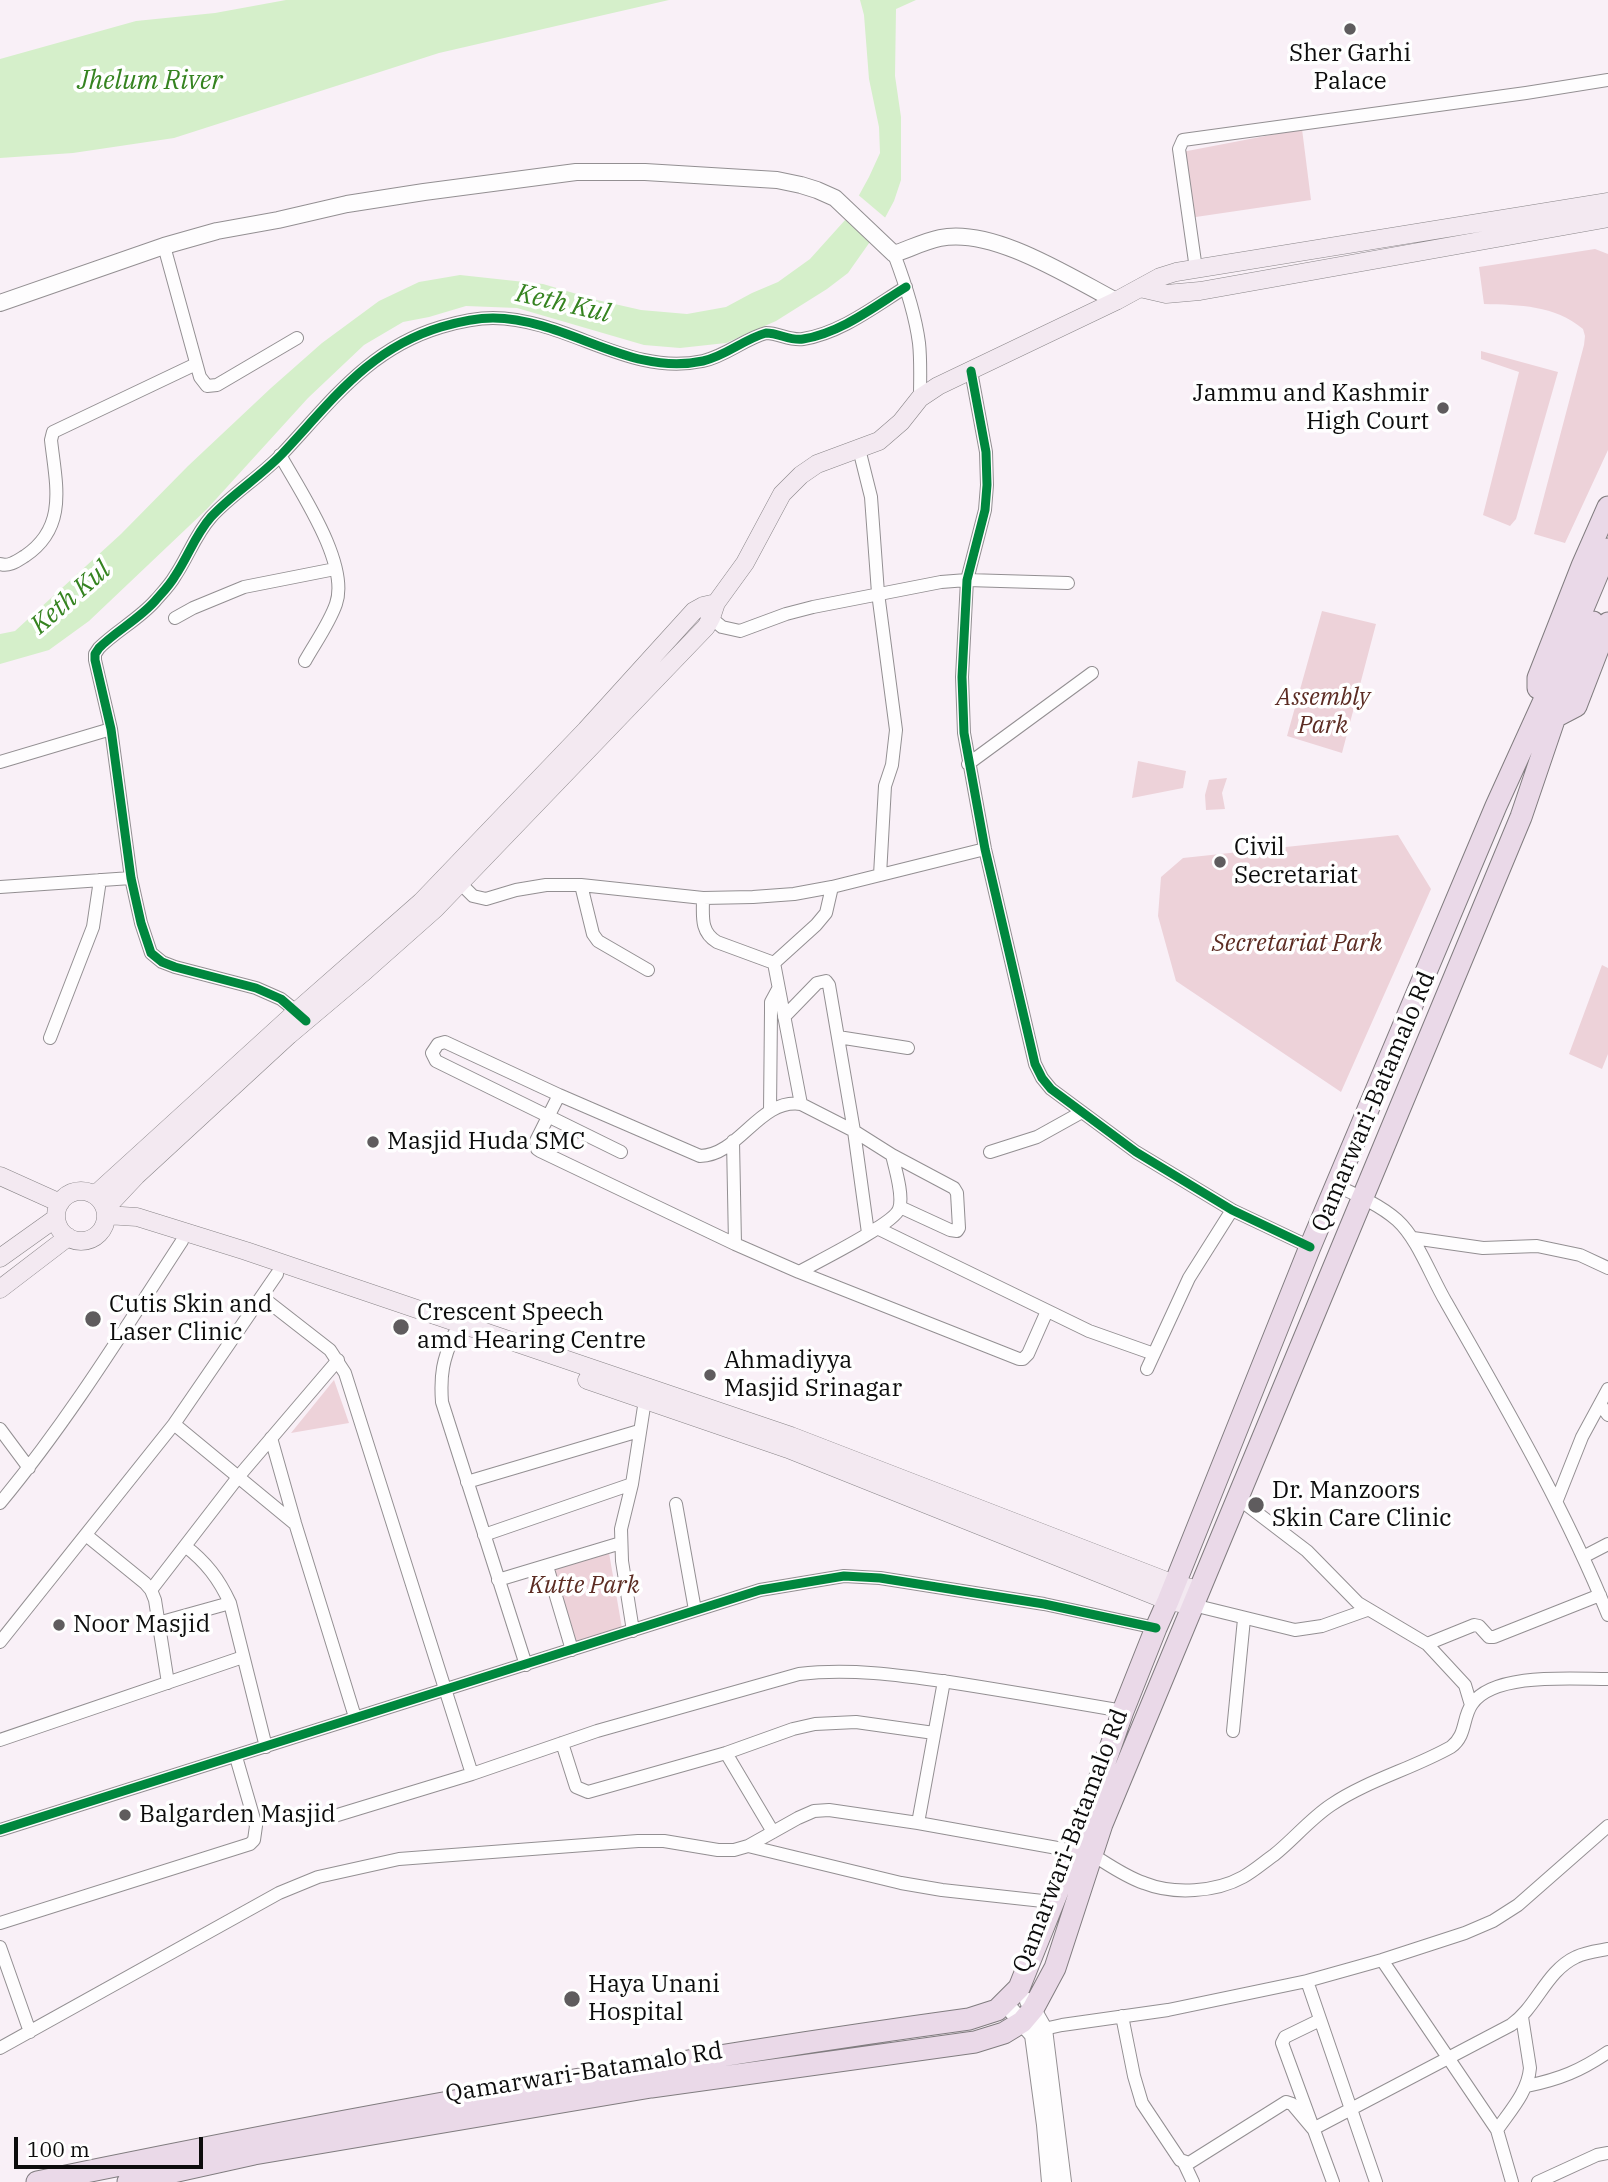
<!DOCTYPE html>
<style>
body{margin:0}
#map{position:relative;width:1608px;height:2182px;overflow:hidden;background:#f9f0f7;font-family:"IBM Plex Serif",serif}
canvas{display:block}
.scale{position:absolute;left:14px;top:2137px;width:189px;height:32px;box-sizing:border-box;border:4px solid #0c0c0c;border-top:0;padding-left:9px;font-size:21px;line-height:24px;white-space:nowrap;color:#0c0c0c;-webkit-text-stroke:5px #fff;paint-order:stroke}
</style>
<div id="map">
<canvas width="1608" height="2182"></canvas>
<div class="scale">100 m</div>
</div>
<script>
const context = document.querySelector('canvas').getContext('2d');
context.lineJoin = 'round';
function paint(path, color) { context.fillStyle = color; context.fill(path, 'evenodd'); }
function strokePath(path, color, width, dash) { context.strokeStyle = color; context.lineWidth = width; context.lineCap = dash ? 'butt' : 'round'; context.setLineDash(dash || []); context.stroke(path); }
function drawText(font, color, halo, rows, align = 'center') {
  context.font = font + ' "IBM Plex Serif",serif'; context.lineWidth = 7; context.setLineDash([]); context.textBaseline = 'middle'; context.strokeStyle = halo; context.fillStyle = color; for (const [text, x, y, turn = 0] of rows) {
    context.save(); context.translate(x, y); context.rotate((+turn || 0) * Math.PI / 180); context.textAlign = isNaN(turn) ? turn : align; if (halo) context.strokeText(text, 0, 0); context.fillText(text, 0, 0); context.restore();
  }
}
paint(new Path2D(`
 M1302 129 1311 200 1189 218 1182 152Z
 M1595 249 1608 254V450L1565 543 1534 534 1584 345 1585 336 1583 329C1554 305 1520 305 1484 304L1479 267Z
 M1481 351 1558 372 1516 519 1510 526 1483 515 1519 372 1481 359Z
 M1322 611 1376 624 1342 753 1287 736Z
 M1138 761 1186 771 1183 788 1132 798Z
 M1227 778 1222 793 1225 809 1206 810 1205 795 1209 780Z
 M1398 835 1431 889 1341 1092 1176 981 1158 916 1161 877 1183 858Z
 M1602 965 1608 968V1054L1602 1069 1569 1054Z
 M334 1380 349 1423 291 1433Z
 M608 1547 623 1634 572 1650 547 1566Z`), '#edd2d9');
paint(new Path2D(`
 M286 0H669L439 53 174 138 73 153 0 158V59L136 21 215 13Z
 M860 0H916L896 9 895 76 901 117V180L894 201 879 229 848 273 827 289 776 321 726 343 680 348 644 345 517 308 466 306 429 317 403 322 364 345 308 398 207 509 89 621 49 650 0 664V634L15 631 121 534 188 466 271 388 322 343 379 301 419 282 460 275 543 284 597 300 641 310 687 314 726 307 752 293 778 282 810 259 846 219 869 177 880 153 879 127 869 79 864 15Z`), '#d5efca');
paint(new Path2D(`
 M856 193 888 220 872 244 843 216Z`), '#f9f0f7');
const minor = new Path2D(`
 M164 246 200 377 207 386 217 385 297 338
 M894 254C905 283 915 312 919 343 921 361 920 380 920 398
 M1196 269 1179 149 1183 140 1526 93 1608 80
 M971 371 986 452 987 485 985 510 967 580 962 677 964 733 985 849 1035 1064 1042 1078 1051 1089 1136 1152 1232 1210 1310 1247
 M859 449 871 497 878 593 896 730 892 765 885 786 880 875
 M280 455C300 491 350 564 336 604 329 624 315 643 305 661
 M0 564C9 567 17 561 25 556 68 527 56 485 51 440L53 432 196 364
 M175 618 193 608 244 587 335 569
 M711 618 722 627 740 631 786 614 813 607 941 582 967 580 1068 583
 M0 762 111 729
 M968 764 1092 673
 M455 878 473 896 486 899 516 890 546 885H581L703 898 753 897 794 894 832 887 985 849
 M581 885 593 934 598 941 648 970
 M0 887 131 878
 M703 898C703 916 700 932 717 942L774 963 816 925 826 913 832 887
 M774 963 801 1104
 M301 1015 281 999 256 988 175 967 162 962 151 953 141 923 131 878 111 729 95 660V654L99 648C116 631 139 619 155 601 162 593 170 585 175 576 188 557 195 535 211 517 232 494 260 477 282 454 332 401 368 349 441 327 458 322 476 318 493 318 569 319 628 377 703 361 726 356 744 339 766 333 779 333 790 341 803 339 841 333 875 306 906 287
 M784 1017 817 983 826 981 829 985 854 1131 868 1233
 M838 1037 908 1048
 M50 1038 93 927 100 880
 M559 1095 536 1141 537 1149 540 1151 735 1244 799 1272 1019 1359H1023L1028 1354 1047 1311
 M770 1111 771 1011V1002L778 989
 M733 1141 735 1244
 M621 1152 436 1061 432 1053 438 1044 445 1042 559 1095 700 1156C740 1155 759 1098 801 1104L854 1131 892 1155C895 1168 904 1196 899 1209 894 1224 817 1262 799 1272
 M990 1152 1037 1137 1082 1112
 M892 1155 954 1188 957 1193 959 1228 957 1231 950 1230 900 1207
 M1337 1186C1357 1195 1380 1205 1397 1220 1418 1239 1431 1277 1446 1302 1504 1404 1564 1506 1608 1615
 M877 1228 1089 1331 1154 1354
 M1413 1238 1483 1248 1537 1246 1580 1255 1608 1268
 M262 1297 330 1350 345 1373 472 1774
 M454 1334C443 1360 440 1374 442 1402L526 1665
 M1147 1369 1189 1278 1232 1210
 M1600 1404 1608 1415
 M174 1424 294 1523
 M0 1429 29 1468
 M271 1438 295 1523 355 1717
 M467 1482 639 1431
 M1239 1499 1307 1551 1358 1603 1427 1644 1474 1625 1479 1626 1489 1637H1494L1600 1595
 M1557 1500 1582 1437 1608 1389
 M0 1503C68 1421 124 1330 182 1241
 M676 1504 695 1610
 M86 1535 145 1583 151 1590 155 1600 168 1683
 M484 1535 632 1484
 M185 1546C206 1562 219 1579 230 1603L266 1747
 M1583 1557 1608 1544
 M547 1566 572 1650
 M498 1580 621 1543
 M151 1590 239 1476 338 1360
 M1193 1605 1295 1630 1322 1626 1367 1610
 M158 1623 230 1603
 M633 1631 622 1561 621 1529 632 1484 645 1400
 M0 1642 174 1424 277 1274
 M1427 1644 1465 1685 1471 1705
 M1233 1731 1244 1619
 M0 1740 243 1657
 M562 1743 576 1787 588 1792 726 1753 793 1729 815 1724 856 1722 934 1733
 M726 1753 773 1832
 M331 1817 472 1774 597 1731 799 1674C849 1668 899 1675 949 1682 1007 1691 1065 1701 1123 1711
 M918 1823 944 1681
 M0 1830 760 1590 844 1576 880 1578 1044 1604 1156 1628
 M748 1846 901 1883 942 1890 1052 1902
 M1093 1855C1109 1865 1126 1877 1144 1883 1174 1895 1216 1892 1243 1877 1254 1871 1264 1862 1274 1855 1294 1839 1310 1819 1331 1805 1368 1780 1412 1769 1451 1747 1467 1735 1462 1718 1472 1704 1494 1672 1573 1679 1608 1679
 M0 1923 250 1844 254 1840 256 1826 236 1757
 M0 1947 30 2032
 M1382 1960 1497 2130
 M1307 1981 1376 2182
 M1122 2016 1134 2076 1142 2103 1180 2160 1189 2163 1286 2102 1292 2104 1313 2129 1511 2025C1537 2007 1546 1971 1576 1957 1586 1952 1597 1951 1608 1949
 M1320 2020 1285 2037 1282 2043 1333 2182
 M1036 2033 1044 2029 1062 2025 1168 2010 1307 1981 1382 1960 1465 1933 1493 1921 1518 1905 1608 1826
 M0 2048 279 1893 318 1877 399 1859 638 1841H664L718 1850H734L748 1846 798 1818 814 1811 829 1810 918 1823 1074 1851
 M1527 2086C1560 2079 1580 2071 1608 2052
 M1184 2163 1193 2182
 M1512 2182 1497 2130C1510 2111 1528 2092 1530 2068L1522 2017
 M1538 2182 1597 2155 1608 2153`);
const tertiary = new Path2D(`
 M0 303 164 246 217 231 278 220 347 204 424 192 576 172H645L777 180 801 185 817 190 835 198 894 254C909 249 925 241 940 238 993 227 1070 277 1116 301
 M1028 2001 1044 2029 1063 2182
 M1004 2002 1033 2035 1045 2125 1050 2182`);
const secondary = new Path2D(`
 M1140 288 1166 294 1200 291 1608 218
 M0 1176 60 1203
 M56 1216a25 25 0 1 1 50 0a25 25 0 1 1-50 0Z
 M95 1195 297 1011 421 902 586 730 694 611 703 606 716 603
 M105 1209 136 1176 289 1035 365 971 435 909 706 627 711 618 716 603 745 563 782 494 801 475 817 464 879 441 901 422 920 398 938 386 1116 301 1160 277 1176 272 1608 202
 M106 1215 137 1217 246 1251 791 1436 1174 1584 1199 1590
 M0 1258 56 1218
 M0 1289 68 1237
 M587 1380 788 1449 1168 1601 1193 1605`);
const primary = new Path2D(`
 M1538 688V678L1582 566 1608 507
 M1555 717 1576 706 1608 623
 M37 2182C346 2118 657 2062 969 2019L997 2010 1019 1988 1074 1851 1123 1711 1156 1628 1168 1601 1310 1247 1496 806 1551 685 1608 549
 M128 2182 254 2154 651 2087 975 2042 1004 2033 1022 2022 1033 2009 1055 1968 1102 1824 1521 817 1555 717 1593 622`);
strokePath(minor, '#938f92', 14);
strokePath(tertiary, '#938f92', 18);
strokePath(secondary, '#898588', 19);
strokePath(primary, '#807c7f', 23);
strokePath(minor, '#fefdfe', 12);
strokePath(tertiary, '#fefdfe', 16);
strokePath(secondary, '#f3e9f1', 18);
strokePath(primary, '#ead9e8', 21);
strokePath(new Path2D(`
 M971 371 986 452 987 485 985 510 967 580 962 677 964 733 985 849 1035 1064 1042 1078 1051 1089 1136 1152 1232 1210 1310 1247
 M306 1021 281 999 256 988 175 967 162 962 151 953 141 923 131 878 111 729 95 660V654L99 648C116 631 139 619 155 601 162 593 170 585 175 576 188 557 195 535 211 517 232 494 260 477 282 454 332 401 368 349 441 327 458 322 476 318 493 318 569 319 628 377 703 361 726 356 744 339 766 333 779 333 790 341 803 339 841 333 875 306 906 287
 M0 1830 760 1590 844 1576 880 1578 1044 1604 1156 1628`), '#00873e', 9);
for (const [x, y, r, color] of [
 [1350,29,7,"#5f5c5e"],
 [1443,408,7,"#5f5c5e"],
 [1220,862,7,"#5f5c5e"],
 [373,1142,7,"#5f5c5e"],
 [93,1319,9,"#5f5c5e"],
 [401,1327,9,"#5f5c5e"],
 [710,1375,7,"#5f5c5e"],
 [1256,1505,9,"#5f5c5e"],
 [59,1625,7,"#5f5c5e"],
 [125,1815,7,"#5f5c5e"],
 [572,1999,9,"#5f5c5e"]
]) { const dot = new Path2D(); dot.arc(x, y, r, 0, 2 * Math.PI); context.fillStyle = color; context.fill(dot); strokePath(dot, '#fff', 2.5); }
drawText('24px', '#0c0c0c', '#fff', [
 ["Sher Garhi",1350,54,"center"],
 ["Palace",1350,82,"center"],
 ["Jammu and Kashmir",1429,394,"right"],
 ["High Court",1429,422,"right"],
 ["Civil",1234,848],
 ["Secretariat",1234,876],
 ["Masjid Huda SMC",387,1142],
 ["Cutis Skin and",109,1305],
 ["Laser Clinic",109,1333],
 ["Crescent Speech",417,1313],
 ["amd Hearing Centre",417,1341],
 ["Ahmadiyya",724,1361],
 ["Masjid Srinagar",724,1389],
 ["Dr. Manzoors",1272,1491],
 ["Skin Care Clinic",1272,1519],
 ["Noor Masjid",73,1625],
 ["Balgarden Masjid",139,1815],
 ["Haya Unani",588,1985],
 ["Hospital",588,2013]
], 'left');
drawText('italic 24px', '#5c2c23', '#fff', [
 ["Assembly",1323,698],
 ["Park",1323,726],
 ["Secretariat Park",1297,944],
 ["Kutte Park",584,1586]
]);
drawText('24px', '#0c0c0c', '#fff', [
 ["Qamarwari-Batamalo Rd",1374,1102,-67],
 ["Qamarwari-Batamalo Rd",1071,1841,-69],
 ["Qamarwari-Batamalo Rd",584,2073,-9]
]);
drawText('italic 26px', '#358320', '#fff', [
 ["Jhelum River",150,81],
 ["Keth Kul",563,304,13],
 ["Keth Kul",71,598,-41]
]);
</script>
